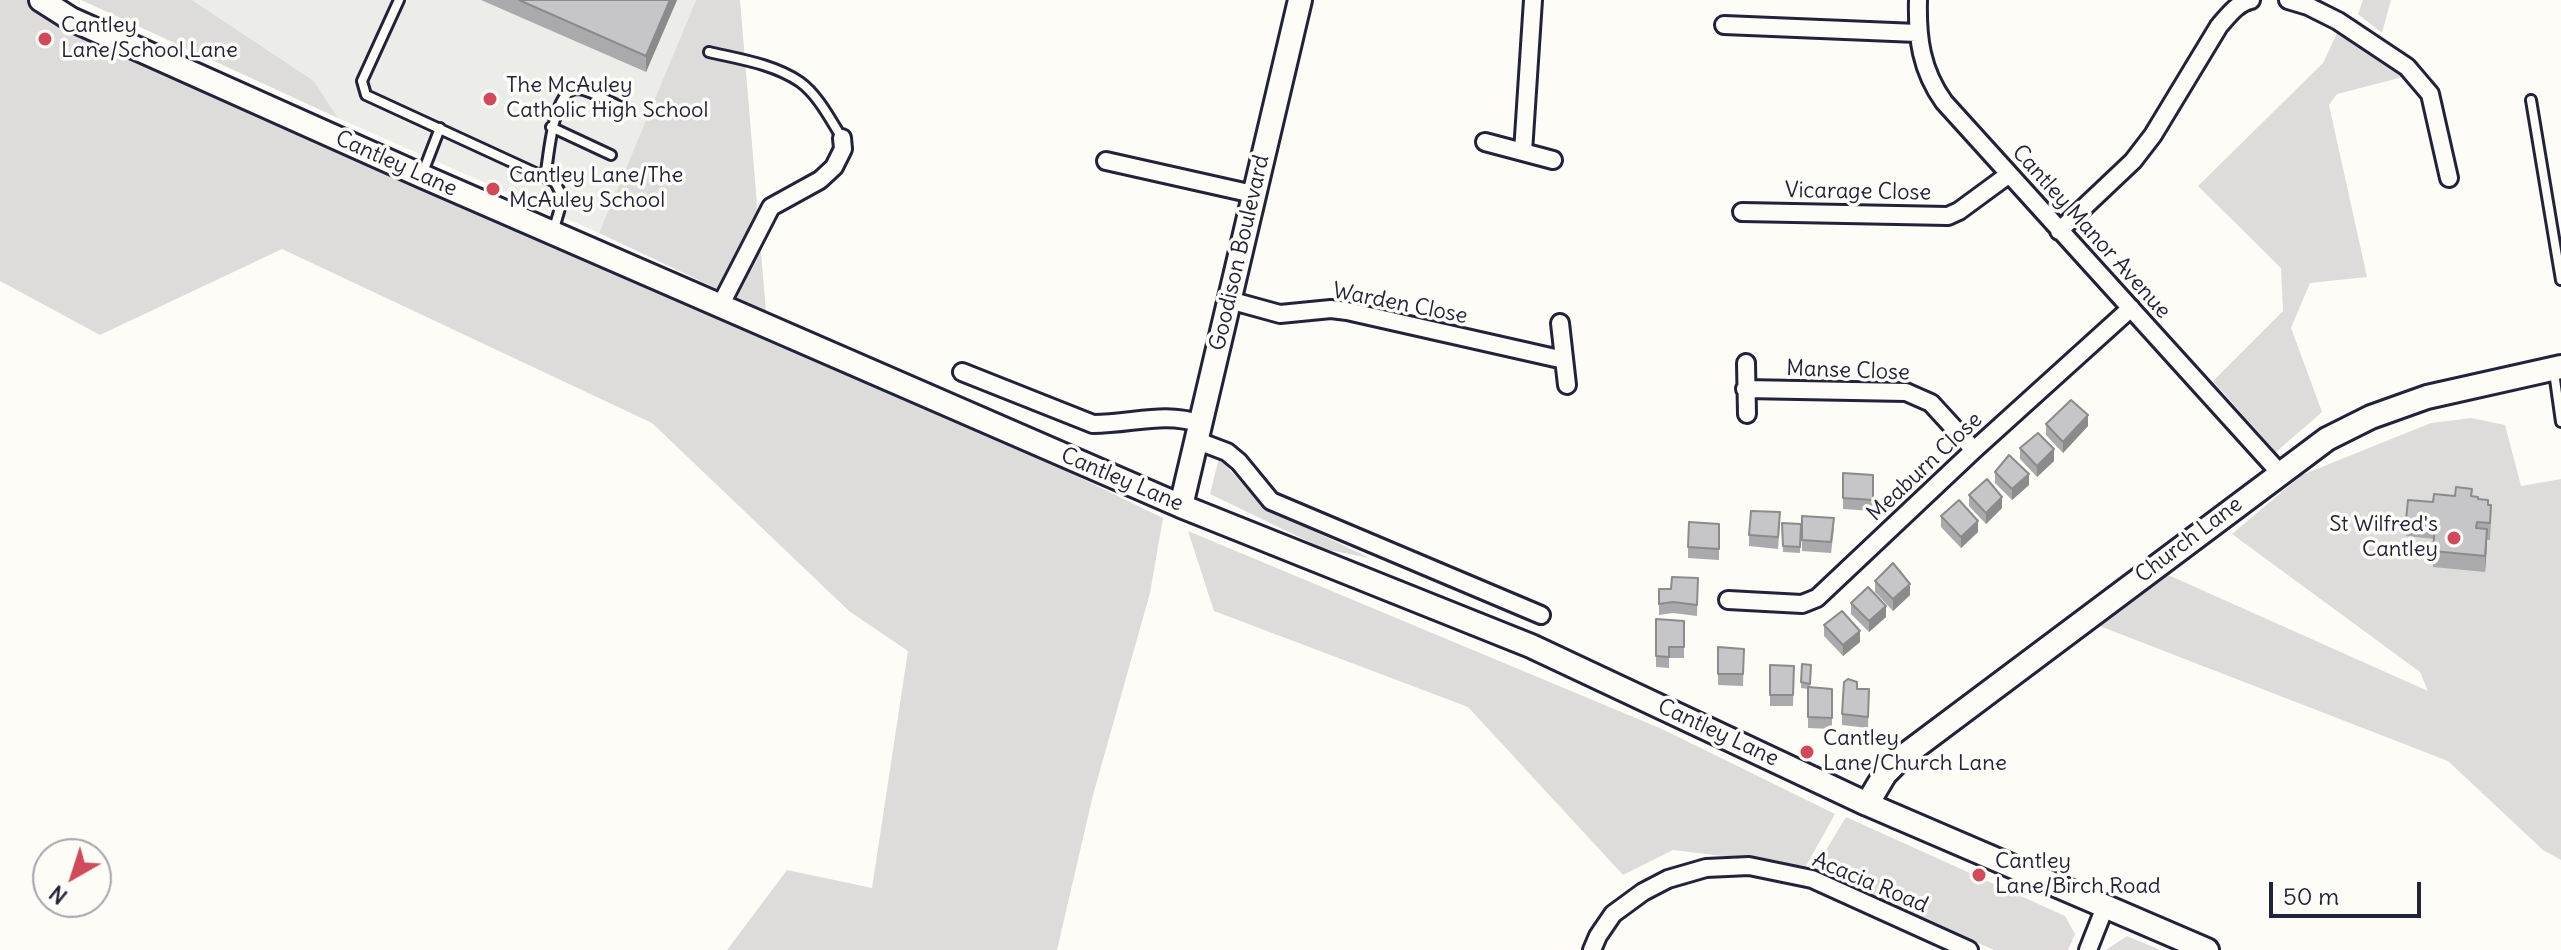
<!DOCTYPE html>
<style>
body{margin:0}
#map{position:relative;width:2561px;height:950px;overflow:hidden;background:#fdfcf7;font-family:Delius,sans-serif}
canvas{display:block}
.north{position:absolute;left:32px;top:838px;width:80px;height:80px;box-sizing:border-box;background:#fdfcf7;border:2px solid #a5a5ac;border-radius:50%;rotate:219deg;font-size:22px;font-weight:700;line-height:32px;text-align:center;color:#22223b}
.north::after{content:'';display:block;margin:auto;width:28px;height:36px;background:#d1495b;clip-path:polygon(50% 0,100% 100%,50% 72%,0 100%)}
.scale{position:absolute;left:2269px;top:882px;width:152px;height:36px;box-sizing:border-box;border:4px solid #22223b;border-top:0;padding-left:10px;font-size:24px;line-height:28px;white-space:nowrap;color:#22223b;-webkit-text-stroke:6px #fdfcf7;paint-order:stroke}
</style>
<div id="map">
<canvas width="2561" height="950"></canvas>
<div class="north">N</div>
<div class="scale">50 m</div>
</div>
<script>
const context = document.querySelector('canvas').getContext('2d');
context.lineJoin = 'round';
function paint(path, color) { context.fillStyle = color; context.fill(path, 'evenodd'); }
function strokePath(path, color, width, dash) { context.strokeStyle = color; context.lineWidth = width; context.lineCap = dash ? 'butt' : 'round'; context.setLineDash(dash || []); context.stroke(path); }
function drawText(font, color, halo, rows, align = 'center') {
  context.font = font + ' Delius,sans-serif'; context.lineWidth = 7; context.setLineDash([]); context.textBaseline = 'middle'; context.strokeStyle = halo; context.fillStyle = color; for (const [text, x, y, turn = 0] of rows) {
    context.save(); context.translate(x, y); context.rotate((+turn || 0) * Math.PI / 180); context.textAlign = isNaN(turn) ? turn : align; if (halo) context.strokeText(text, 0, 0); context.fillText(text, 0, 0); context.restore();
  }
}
paint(new Path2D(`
 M192 0H696L599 233 338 118 314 81Z`), '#ecece9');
paint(new Path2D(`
 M0 0H47L768 326 1163 518 1150 593 1093 795 1057 950H727L787 870 872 888 908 651 849 611 652 423 282 249 100 335 0 281Z
 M81 0H192L314 81 338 118Z
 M696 0H740L766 312 599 233Z
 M2363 0H2391L2382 33 2358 14Z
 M2337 33 2403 77 2337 94 2329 105 2367 277 2310 283 2291 328 2322 412 2276 452 2213 381 2283 311 2281 268 2198 186 2323 63Z
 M2471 418 2505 425 2521 486 2561 479V860L2543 850 2448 761 2097 625 2166 574 2428 691 2420 672 2232 534 2302 475 2431 423Z
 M1219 458 1263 507 1370 558 1324 549 1210 494Z
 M1188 531 1662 729 1835 814 1806 866 1673 850 1623 875 1468 707 1214 611Z
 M1846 817 2065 916 2075 934 2068 950H1994L1814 870Z
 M2127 936 2160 950H2106Z`), '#dddcdb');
const lane = new Path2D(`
 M399 0 362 81 366 95 555 182 563 198 553 232
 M709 52C739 59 774 64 800 82 818 95 830 119 842 138
 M2531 100 2561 280
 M551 127 611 155
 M423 172 440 128
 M545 177C549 159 552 88 578 89 591 90 607 101 619 106
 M2554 372 2561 422`);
const street = new Path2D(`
 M1918 0C1917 38 1921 70 1944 102L2279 472
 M2288 0 2308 6 2338 21 2407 67 2430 94 2449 178
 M1724 25 1917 33
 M1485 142 1553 160
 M1523 152 1533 0
 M1106 161 1253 194
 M1742 212 1948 216 1959 211 2008 175
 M2059 231 2133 161 2153 135 2219 26C2228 16 2237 3 2251 0
 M1229 300 1280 314 1331 309 1347 311 1564 360
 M720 306 771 207 820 180 834 167 843 149 842 138
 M1560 323 1567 385
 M1746 363 1747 414
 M962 372 1093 424C1134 424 1162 411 1202 424
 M1745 389 1906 392 1931 403 1974 450
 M1198 441 1227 452 1239 462 1271 501 1541 615
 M1728 600 1802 604 1817 598 1974 450 2131 308
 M1592 950 1598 936 1613 914 1643 892 1668 879 1706 868 1749 866 1812 879 1969 950
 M2088 950 2105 907`);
const secondary = new Path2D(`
 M41 0 71 19 422 176 1181 506 1531 646 1867 804 2207 950
 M1181 506 1300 0
 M1867 804 1885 774 1901 758 2327 439 2371 417 2427 397 2561 367`);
strokePath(lane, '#22223b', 14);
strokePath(street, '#22223b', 22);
strokePath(secondary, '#22223b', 28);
strokePath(lane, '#fdfcf7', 8);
strokePath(street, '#fdfcf7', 16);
strokePath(secondary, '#fdfcf7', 22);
paint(new Path2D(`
 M481 0H677L646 72Z
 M2046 424 2088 426 2063 453 2046 435Z
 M2020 448 2054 461 2037 477 2020 459Z
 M1995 472 2029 485 2012 500 1995 483Z
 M1843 473 1873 475V511L1843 509Z
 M1969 495 2002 508 1986 524 1969 506Z
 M2455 496H2472L2488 505 2491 521 2490 540H2487L2485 572 2433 567 2434 539 2406 536V520Z
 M1802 516 1834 529 1831 553 1802 551Z
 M1941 516 1978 532 1961 548 1941 527Z
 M1780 523 1778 549 1749 546V535Z
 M1782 523 1801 524 1800 553 1783 552Z
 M1719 524V560L1688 558V547Z
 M1698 578 1697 616 1673 613 1659 615V589H1671Z
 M1875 581 1910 595 1893 611 1875 592Z
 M1851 603 1886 617 1869 632 1851 614Z
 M1656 619 1684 621V658H1669V668L1656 667Z
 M1824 625 1860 642 1843 656 1824 636Z
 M1718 647 1744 649 1743 686 1718 685Z
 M1802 664 1811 665 1810 688 1832 689V729L1808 728V689L1801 688Z
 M1770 665 1794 666 1793 706H1770Z
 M1857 689H1869L1868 728 1842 725V714Z`), '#aaaaac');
paint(new Path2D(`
 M670 0H677L646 72V56Z
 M2088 415V426L2063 453V442Z
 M2054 449V461L2037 477V466Z
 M2029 474V485L2012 500V489Z
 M2002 497V508L1986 524V513Z
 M1978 521V532L1961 548V537Z
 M2487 529V545L2485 572V556Z
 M1910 584V595L1893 611V599Z
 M1886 606V617L1869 632V621Z
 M1860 631V642L1843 656V645Z`), '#8b8b8c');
const building = new Path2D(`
 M519 0H670L646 56Z
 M2071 400 2088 415 2063 442 2046 424Z
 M2038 433 2054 449 2037 466 2020 448Z
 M2009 455 2029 474 2012 489 1995 472Z
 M1843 473 1873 475V500L1843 498Z
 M1987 479 2002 497 1986 513 1969 495Z
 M2456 487 2472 489 2471 496 2478 497V499L2488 500V505H2491L2490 523 2477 522 2476 528 2487 529 2485 556 2433 551 2435 523 2406 520 2408 500 2433 502 2434 494 2455 496Z
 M1959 500 1978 521 1961 537 1941 516Z
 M1751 511 1780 512 1778 537 1749 535Z
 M1802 516 1834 518 1831 542 1802 540Z
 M1689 522 1719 524V549L1688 547Z
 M1782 523 1801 524 1800 547 1783 546Z
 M1893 563 1910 584 1893 599 1875 581Z
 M1672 577 1698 578 1697 605 1673 602 1659 604V589H1671Z
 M1868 587 1886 606 1869 621 1851 603Z
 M1842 611 1860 631 1843 645 1824 625Z
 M1656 619 1684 621V647H1669V657L1656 656Z
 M1718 647 1744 649 1743 674H1718Z
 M1802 664 1811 665 1810 684 1801 682Z
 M1770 665 1794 666 1793 695H1770Z
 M1848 679 1857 682V689H1869L1868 717 1842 714 1844 682Z
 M1808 687 1832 689V718L1808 717Z`);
paint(building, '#c6c6c8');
strokePath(building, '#8b8b8c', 2);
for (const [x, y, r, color] of [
 [45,39,8,"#d1495b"],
 [490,99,8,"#d1495b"],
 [493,189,8,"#d1495b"],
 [2454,538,8,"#d1495b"],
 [1807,752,8,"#d1495b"],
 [1979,875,8,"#d1495b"]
]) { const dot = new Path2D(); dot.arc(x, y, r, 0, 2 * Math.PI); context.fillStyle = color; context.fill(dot); strokePath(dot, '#fdfcf7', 3); }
drawText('22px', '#22223b', '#fdfcf7', [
 ["Cantley",61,26],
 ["Lane/School Lane",61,51],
 ["The McAuley",506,86],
 ["Catholic High School",506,111],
 ["Cantley Lane/The",509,176],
 ["McAuley School",509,201],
 ["St Wilfred's",2438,525,"right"],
 ["Cantley",2438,550,"right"],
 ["Cantley",1823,739],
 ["Lane/Church Lane",1823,764],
 ["Cantley",1995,862],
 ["Lane/Birch Road",1995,887]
], 'left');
drawText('22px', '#22223b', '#fdfcf7', [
 ["Cantley Lane",396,164,24],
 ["Vicarage Close",1858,192,1],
 ["Cantley Manor Avenue",2091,232,48],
 ["Goodison Boulevard",1240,253,-77],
 ["Warden Close",1400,304,11],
 ["Manse Close",1848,371,2],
 ["Meaburn Close",1925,467,-43],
 ["Cantley Lane",1122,480,23],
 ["Church Lane",2189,540,-37],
 ["Cantley Lane",1718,733,25],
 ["Acacia Road",1870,883,23]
]);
</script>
